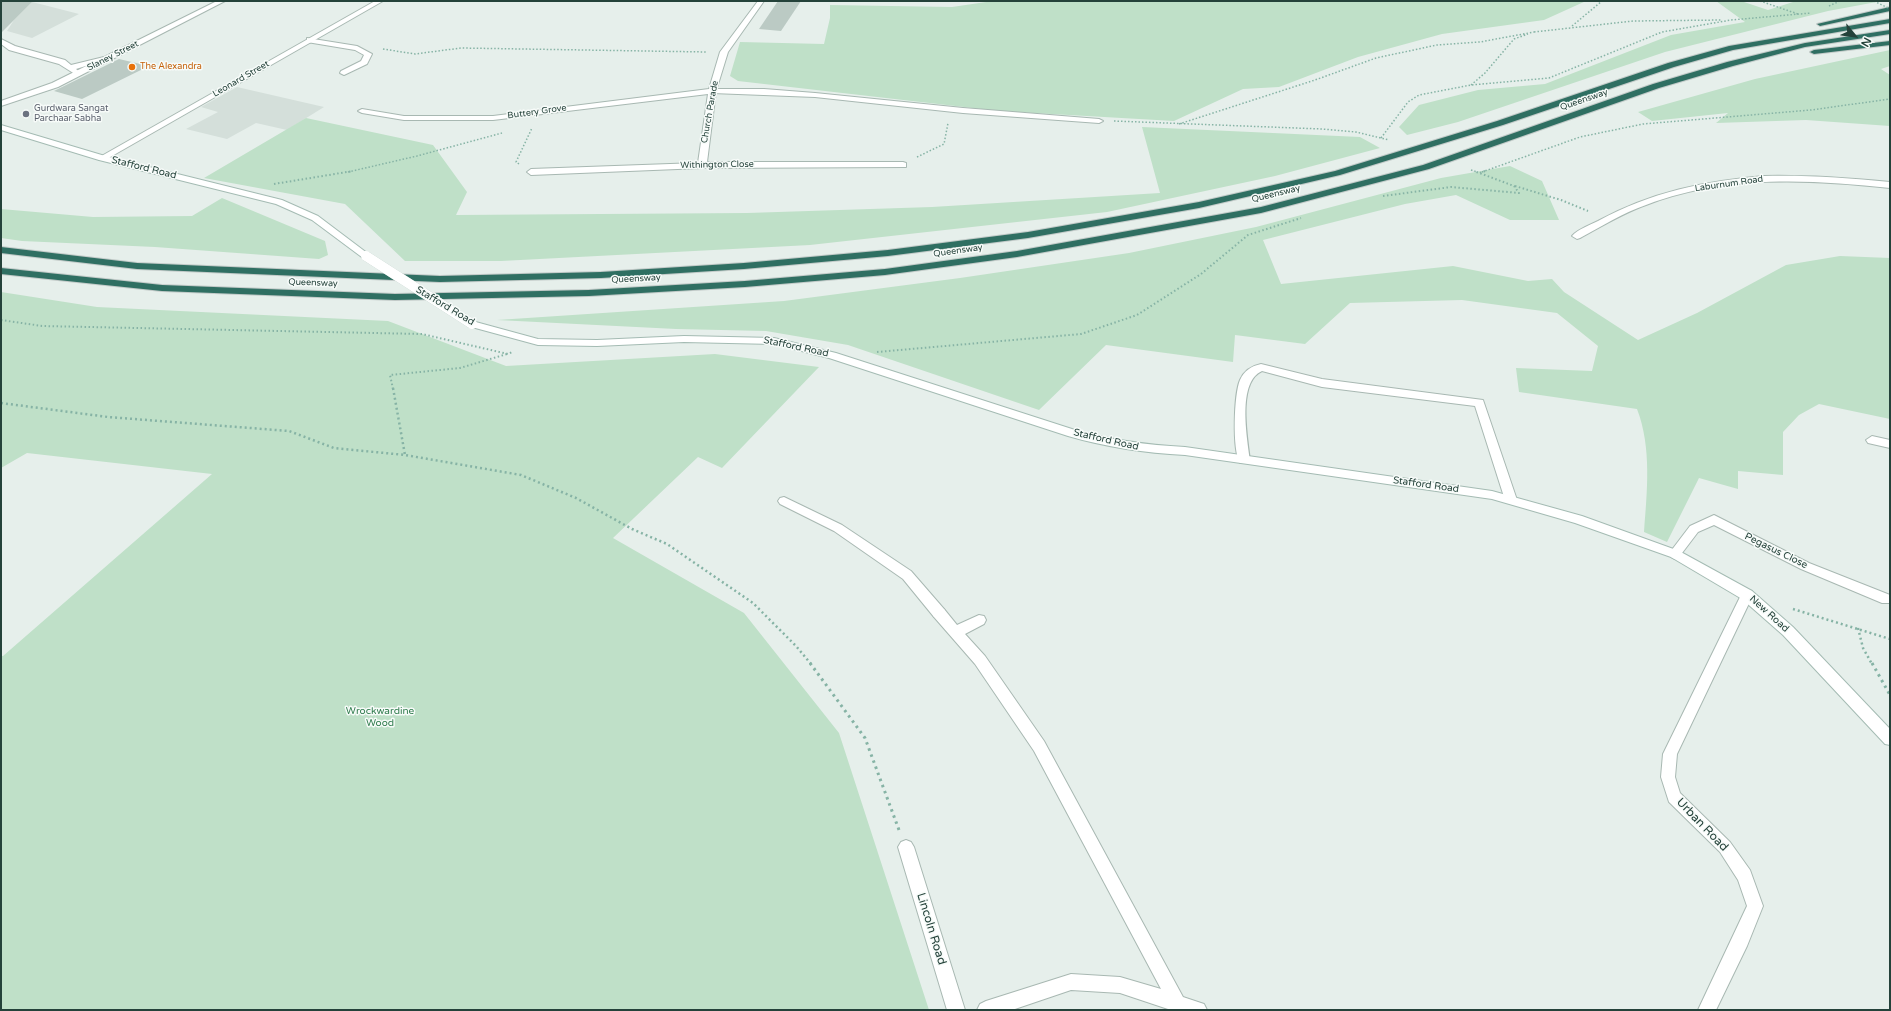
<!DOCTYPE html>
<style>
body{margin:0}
#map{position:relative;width:1891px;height:1011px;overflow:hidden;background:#e6efeb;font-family:"Varela Round",sans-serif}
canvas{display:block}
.frame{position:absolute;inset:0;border:2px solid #24423a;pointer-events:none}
.north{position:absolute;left:1835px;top:16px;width:40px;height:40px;-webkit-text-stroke:3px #f7fbf9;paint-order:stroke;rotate:119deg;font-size:11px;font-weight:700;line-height:16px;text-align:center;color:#24423a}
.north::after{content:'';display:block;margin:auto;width:14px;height:18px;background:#24423a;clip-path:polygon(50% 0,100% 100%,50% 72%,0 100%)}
</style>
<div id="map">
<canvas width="1891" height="1011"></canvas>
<div class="frame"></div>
<div class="north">N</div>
</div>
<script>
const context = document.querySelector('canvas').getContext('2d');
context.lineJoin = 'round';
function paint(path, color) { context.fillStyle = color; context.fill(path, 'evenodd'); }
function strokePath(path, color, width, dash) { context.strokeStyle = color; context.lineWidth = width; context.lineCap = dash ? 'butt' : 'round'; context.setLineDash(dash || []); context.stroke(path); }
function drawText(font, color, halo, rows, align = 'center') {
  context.font = font + ' "Varela Round",sans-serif'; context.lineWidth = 3; context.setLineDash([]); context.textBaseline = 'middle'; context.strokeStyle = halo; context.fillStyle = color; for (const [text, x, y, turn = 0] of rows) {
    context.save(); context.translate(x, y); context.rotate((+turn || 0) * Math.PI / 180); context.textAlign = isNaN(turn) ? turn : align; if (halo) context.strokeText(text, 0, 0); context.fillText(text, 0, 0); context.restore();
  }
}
paint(new Path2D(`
 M32 2 44 5 79 14 32 38 7 31 14 20Z
 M237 87 324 107 287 130 256 123 227 139 186 129 218 112 201 107Z`), '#d4dfda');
paint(new Path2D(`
 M993 1H1586L1544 20 1442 34 1358 57 1279 87 1243 89 1174 121 999 111 738 81 730 76 740 42 824 44 830 18V5L952 7Z
 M1716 1H1741L1768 10 1793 2 1790 1H1882L1828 11 1665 52 1458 122 1407 135 1399 127 1419 105 1478 90 1545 84 1671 35 1745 22Z
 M1890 50V66L1881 69 1890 75V126L1806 120 1716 123 1728 113 1652 121 1638 112 1755 79Z
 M306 118 433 145 467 192 456 215 747 213 932 207 1160 193 1142 127 1360 137 1380 148 1275 176 1107 212 810 245 501 261H405L345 204 204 178Z
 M1510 166 1542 181 1559 220H1510L1456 195 1405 204 1263 240 1281 284 1453 266 1528 281 1552 279 1564 292 1638 340 1697 313 1786 265 1840 256 1890 258V419L1819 404 1799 415 1783 432V475L1738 471V489L1699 478 1667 542 1644 532C1647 492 1652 448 1637 409L1519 392 1516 368 1592 371 1598 346 1557 313 1462 300 1350 303 1305 344 1235 335 1233 362 1106 345 1039 410 848 345 766 331 676 329 497 320 784 301 960 278 1129 253 1256 227 1441 178Z
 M222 198 325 241 328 255 319 259 155 247 22 241 1 238V209L93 217 192 216Z
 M1 292 97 307 388 321 506 366 715 354 819 367 722 468 698 457 613 538 744 613 839 733 929 1010H1V656H3L212 474 27 453 1 468Z`), '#bfe0c8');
paint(new Path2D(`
 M1 1H33L1 33Z
 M778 1H801L781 31 759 29Z
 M119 59 149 66 82 99 54 91Z`), '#bbcac4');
const lane = new Path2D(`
 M307 38 357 46 372 54 367 64 344 75 340 73 341 71 361 61 364 55 355 50 307 42Z
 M1 39 15 46 65 60 71 65 104 57 108 59 76 69 82 74 78 76 59 64 9 50 1 44Z
 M709 89H764L815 93 963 108 1099 119 1103 121 1099 123 963 113 815 97 712 93H709Z
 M1261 364 1322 379 1483 400 1517 500 1515 503H1507L1505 500 1475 406 1322 387 1262 371C1237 382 1247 437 1250 460L1248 463H1240C1232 450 1234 394 1240 380 1244 371 1251 366 1261 364Z
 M784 497 842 525 911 571 944 609 946 613 944 617 939 618 934 617 903 579 834 531 780 504 778 501 780 498Z`);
const street = new Path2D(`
 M217 1H225L58 87 1 106V101L52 83Z
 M375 1H383L105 160H99L98 158Z
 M758 1H764L728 52 716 91 707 162H903L906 163V167L702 168 531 175 527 172 531 169 698 163 708 94 493 120H404L362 113 358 111 362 109 404 116H493L709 89 720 52Z
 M1764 176C1807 175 1848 178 1890 182V188C1808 179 1724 175 1646 205 1623 213 1602 226 1580 238L1577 239 1572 236C1578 229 1590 225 1598 221 1651 192 1705 181 1764 176Z
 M1872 436 1890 440V448L1868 443 1866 440Z
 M1714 515 1809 563 1890 595V603H1882L1801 569 1714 525 1698 532 1679 557 1675 559 1671 557 1669 554 1671 551 1690 526Z
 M1747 590 1752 591 1753 595 1677 754 1675 777 1680 793 1730 842 1750 870 1763 906 1747 946 1716 1010H1698L1747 906 1738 880 1720 852 1669 802 1661 777 1663 754 1741 595 1742 591Z
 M939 608 944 609 957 625 979 615 984 616 986 620 984 624 965 634 985 656 1044 741 1183 997 1204 1004 1207 1010H1171L1120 993 1071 990 1012 1010H977L980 1004 986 1001 1071 974 1120 977 1161 989 1034 751 975 664 934 617 932 613 934 609Z
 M906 840 911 842 914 847 965 1010H947L898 847 901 842Z`);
const secondary = new Path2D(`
 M1 125 105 156 282 200 318 216 371 256 366 259 363 258 312 220 276 204 99 160 1 130Z
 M472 321 538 339 597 340 684 336 774 338 836 353 1075 430C1111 440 1147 445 1185 447L1492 491 1582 516 1679 551 1752 591 1793 627 1890 729V745L1885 744 1783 635 1742 599 1671 557 1575 523 1492 499 1185 455C1145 453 1106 447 1068 436L829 358 774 344 684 342 597 346 538 345 468 326 467 324 468 322Z`);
const highway = new Path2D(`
 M1890 7V11L1820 26 1817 24Z
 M1890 19V23L1733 50 1674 67 1503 125 1340 175 1199 208 1028 238 888 256 744 269 601 278 440 282 137 269 1 253V247L137 263 440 276 601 272 744 263 888 250 1028 232 1199 202 1335 171 1497 121 1668 63 1729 46Z
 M1890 30V34L1805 47 1733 66 1659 88 1429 169 1261 213 1017 257 885 275 745 287 589 296 395 300 162 291 1 274V268L162 285 395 294 589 290 745 281 885 269 1017 251 1261 207 1423 165 1653 84 1727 62 1805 43Z
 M1890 41V45L1814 54 1810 52 1814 50Z`);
strokePath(lane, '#a8b8b2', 2);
strokePath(street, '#a8b8b2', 2);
strokePath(secondary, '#a4bbb3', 2);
strokePath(highway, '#c2cac8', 2);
strokePath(new Path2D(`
 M1760 1 1798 14
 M1829 6 1840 1
 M1572 26 1602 1
 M1534 32 1633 21 1722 20
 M383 49 415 54 461 48 707 52
 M1471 85 1485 73 1514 39 1528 34
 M1114 121 1322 129 1356 132 1389 140
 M1179 124 1315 80 1376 58 1437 45 1480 42 1534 32
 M1381 138 1408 102 1419 95 1471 85 1549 78 1662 32 1731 20 1811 13
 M917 157 944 144 948 123
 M519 164 516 162 532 128
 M1471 170 1477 172
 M348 172 417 156 502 133
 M1482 172 1580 137 1643 124 1811 110 1890 99`), '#86b3a5', 1.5, [1.5, 2]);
strokePath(new Path2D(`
 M1480 173 1485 171
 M274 184 353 171
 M1515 186 1561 200 1588 211
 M1383 196 1451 187 1519 193 1514 186 1474 171
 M1 320 42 326 422 334 508 354 512 352
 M877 352 1081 334 1137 315 1201 274 1248 235 1301 218
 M393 389 390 375 460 368 507 354`), '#86b3a5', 2, [1.5, 2.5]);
strokePath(new Path2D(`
 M393 388 405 455
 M1 403 108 417 289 431 334 448 405 455 521 475 576 498 632 529 667 544 753 603 796 646 811 664
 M1793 609 1890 639
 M1858 628 1863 648 1872 664`), '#86b3a5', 2.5, [2, 3]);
strokePath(new Path2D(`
 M810 663 865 738 899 830
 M1872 663 1890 695`), '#86b3a5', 3, [2.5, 4]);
paint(lane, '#fff');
paint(street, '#fff');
paint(secondary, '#fff');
paint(highway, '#2f6f62');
const secondaryBridge = new Path2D(`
 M366 256 472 324`);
strokePath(secondaryBridge, '#a4bbb3', 10, []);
strokePath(new Path2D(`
 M1874 1 1890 9`), '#86b3a5', 1.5, [1.5, 2]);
strokePath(secondaryBridge, '#fff', 10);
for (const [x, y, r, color] of [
 [132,67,4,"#e8710a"],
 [26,114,4,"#6b7280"]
]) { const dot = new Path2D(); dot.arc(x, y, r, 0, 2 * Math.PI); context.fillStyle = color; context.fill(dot); strokePath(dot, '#f7fbf9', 1.5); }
drawText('9px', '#24423a', '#f7fbf9', [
 ["Slaney Street",113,56,-27],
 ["Leonard Street",241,79,-30],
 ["Queensway",1584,100,-19],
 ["Buttery Grove",537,112,-8],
 ["Church Parade",710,112,-80],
 ["Withington Close",717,165,-1],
 ["Laburnum Road",1729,184,-8],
 ["Queensway",1276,194,-14],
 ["Queensway",958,251,-8],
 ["Queensway",636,279,-3],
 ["Queensway",313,283,2]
]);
drawText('9px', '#c56008', '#f7fbf9', [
 ["The Alexandra",140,67]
], 'left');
drawText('9px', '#5b616d', '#f7fbf9', [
 ["Gurdwara Sangat",34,109],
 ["Parchaar Sabha",34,119]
], 'left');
drawText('10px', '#24423a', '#f7fbf9', [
 ["Stafford Road",144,168,14],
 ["Stafford Road",445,306,31],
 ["Stafford Road",796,347,12],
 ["Stafford Road",1106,440,13],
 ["Stafford Road",1426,485,8],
 ["Pegasus Close",1776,551,26],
 ["New Road",1769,614,42]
]);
drawText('10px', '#2d7a4b', '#f7fbf9', [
 ["Wrockwardine",380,711],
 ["Wood",380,723]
]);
drawText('12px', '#24423a', '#f7fbf9', [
 ["Urban Road",1702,825,46],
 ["Lincoln Road",931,929,73]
]);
</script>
